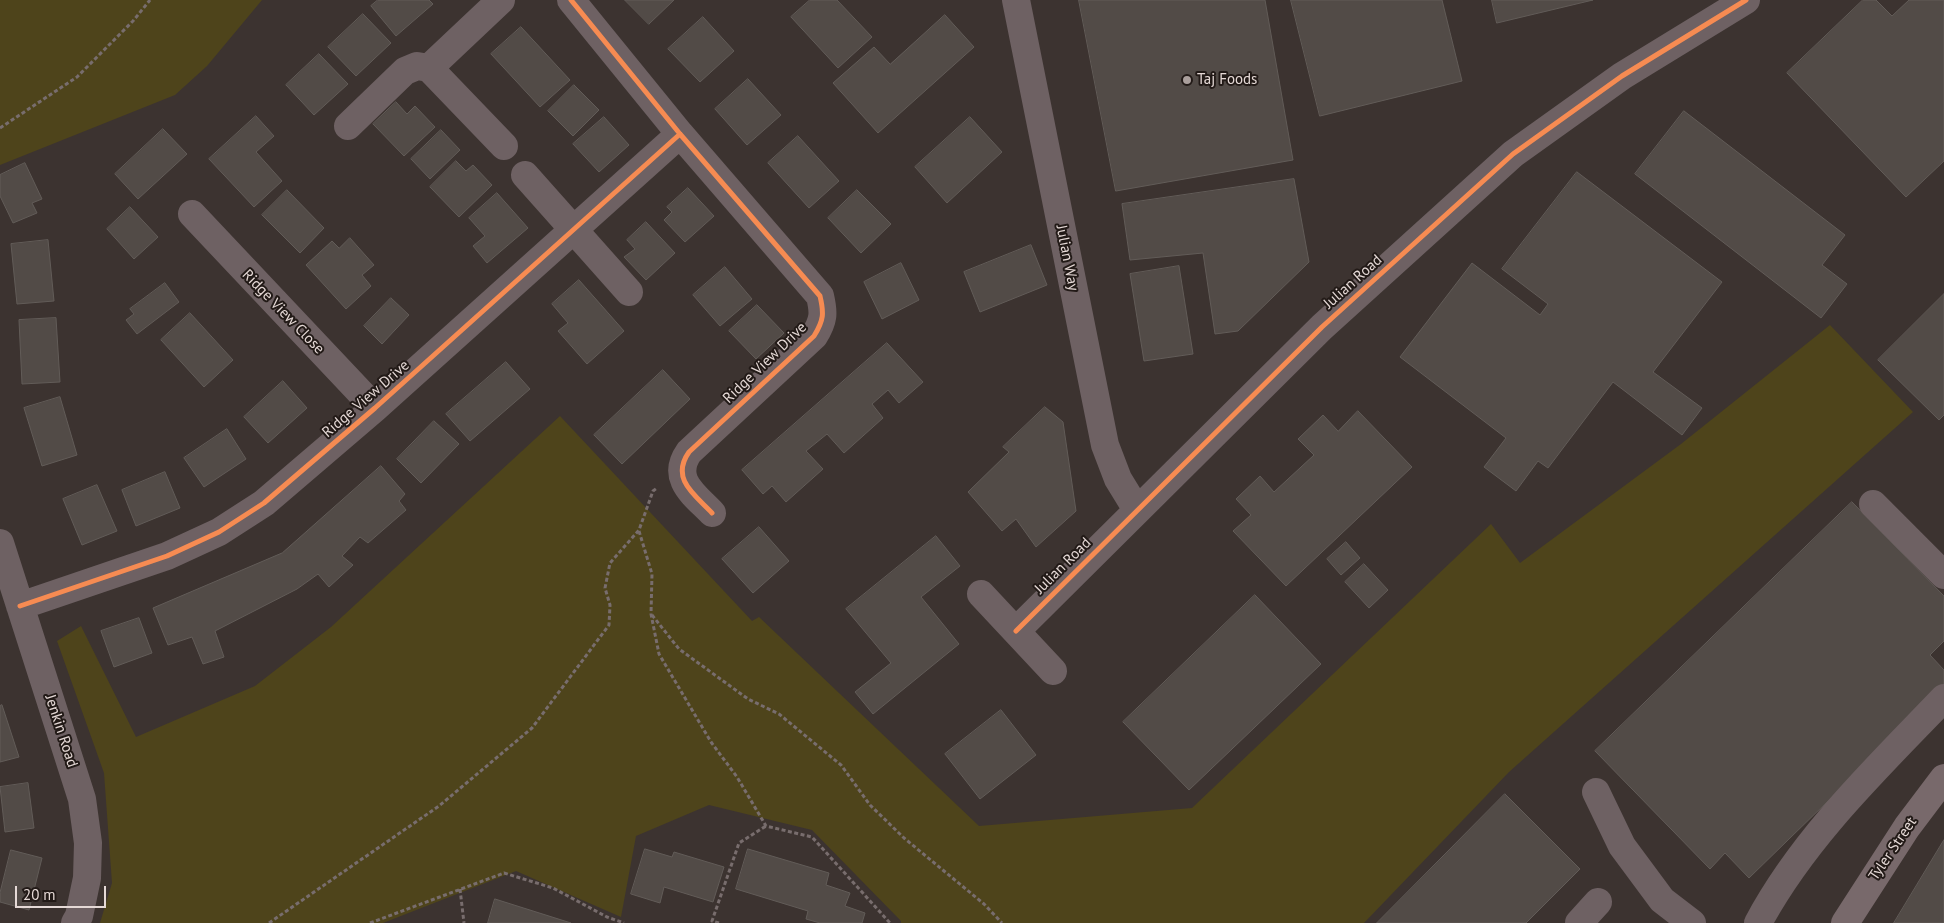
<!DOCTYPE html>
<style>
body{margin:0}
#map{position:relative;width:1944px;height:923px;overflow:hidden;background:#3c3330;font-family:"PT Sans",sans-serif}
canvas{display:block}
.scale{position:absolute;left:15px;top:886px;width:91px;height:22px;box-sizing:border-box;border:2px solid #e5d9d6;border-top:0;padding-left:6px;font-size:15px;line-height:18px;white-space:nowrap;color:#e5d9d6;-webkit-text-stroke:4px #221a17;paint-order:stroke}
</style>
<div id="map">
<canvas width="1944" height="923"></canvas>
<div class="scale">20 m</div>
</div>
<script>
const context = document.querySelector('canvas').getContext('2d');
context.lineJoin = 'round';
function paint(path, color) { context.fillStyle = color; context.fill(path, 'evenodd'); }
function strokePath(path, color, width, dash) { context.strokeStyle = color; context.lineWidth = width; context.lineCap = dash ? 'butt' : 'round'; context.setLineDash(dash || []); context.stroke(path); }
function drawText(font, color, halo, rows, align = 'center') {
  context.font = font + ' "PT Sans",sans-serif'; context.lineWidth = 4; context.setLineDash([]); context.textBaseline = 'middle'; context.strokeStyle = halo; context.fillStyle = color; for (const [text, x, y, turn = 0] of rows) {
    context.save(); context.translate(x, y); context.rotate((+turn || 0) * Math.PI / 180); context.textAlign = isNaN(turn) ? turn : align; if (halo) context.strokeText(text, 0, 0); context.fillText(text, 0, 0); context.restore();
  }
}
paint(new Path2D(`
 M0 0H262L207 66 175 95 0 165Z
 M1830 325 1913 412 1509 772 1364 923H901V921L812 830 709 805 636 836 621 917 516 871 383 923H100L112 883 104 773 57 641 81 626 136 737 255 686 331 627 560 416 752 621 759 617 979 826 1192 808 1491 524 1520 563 1681 444Z`), '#4e441b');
const building = new Path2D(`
 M378 0H429L433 4 396 36 371 6Z
 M625 0H674L649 24Z
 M810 0H837L872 37 838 68 791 17Z
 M1079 0H1265L1293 160 1116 191Z
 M1291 0H1442L1462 81 1320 116Z
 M1492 0H1593L1497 23Z
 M1863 0H1876L1892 16 1909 0H1944V161L1906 197 1787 73Z
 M363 14 391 43 356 76 328 47Z
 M945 15 974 47 878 133 833 83 874 47 890 64Z
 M703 17 734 51 700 82 668 49Z
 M521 27 570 80 540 107 491 54Z
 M319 54 348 84 314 115 286 85Z
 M748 79 781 115 747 145 715 109Z
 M574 85 599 110 573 136 548 111Z
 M396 102 407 114 415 106 435 127 404 156 373 124Z
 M1684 111 1845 235 1822 265 1847 284 1821 318 1635 174Z
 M256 116 274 136 256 152 282 181 254 207 209 159Z
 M604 117 629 145 599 172 573 144Z
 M970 117 1002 152 947 203 915 167Z
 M163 129 187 154 138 199 115 174Z
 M441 130 460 150 430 179 411 159Z
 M798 136 839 181 809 208 768 163Z
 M456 161 466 171 473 165 492 185 459 217 430 187Z
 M25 163 42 199 32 203 37 213 13 223 0 196V175Z
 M1577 172 1722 282 1653 372 1702 408 1682 435 1613 382 1548 468 1538 461 1516 491 1484 467 1506 438 1400 357 1472 263 1540 315 1548 304 1502 269Z
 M1294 179 1309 262 1238 331 1215 334 1203 253 1130 260 1122 204Z
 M688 188 714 216 685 242 664 220 672 212 667 207Z
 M287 190 324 228 300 253 262 215Z
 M857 190 891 224 861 253 828 218Z
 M497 193 528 228 487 263 473 246 485 236 469 218Z
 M130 207 158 237 134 259 107 229Z
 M646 222 675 253 646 280 624 257 635 249 627 240Z
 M350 238 374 265 362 275 371 286 346 309 306 265 332 241 339 248Z
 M48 240 54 301 17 304 11 244Z
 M1031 245 1047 285 980 312 964 272Z
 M901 263 919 300 882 319 864 282Z
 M1179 266 1193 354 1144 361 1130 274Z
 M725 267 752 299 720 326 693 295Z
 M579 280 624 331 587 364 558 331 568 323 552 304Z
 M165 283 179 302 137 334 126 320 134 314 130 309Z
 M1944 294V415L1939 420 1878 360Z
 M391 298 409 315 382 344 364 326Z
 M757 305 784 333 756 359 729 331Z
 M190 313 233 360 204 387 161 340Z
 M56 318 60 382 22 384 19 320Z
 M887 343 923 382 899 403 888 390 872 404 883 418 844 453 827 434 806 451 823 469 786 502 772 486 763 494 742 470Z
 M506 362 530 389 470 441 446 414Z
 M663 370 690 399 622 464 594 435Z
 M283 381 307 408 268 443 244 417Z
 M60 397 77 455 42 466 24 408Z
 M1045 407 1063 422 1076 511 1036 547 1016 519 1002 531 968 492 1009 452 1003 447Z
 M1358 411 1412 467 1286 586 1233 531 1251 515 1236 499 1260 476 1274 492 1314 455 1298 439 1323 415 1338 431Z
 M434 421 459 444 421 483 397 459Z
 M227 429 246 459 204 487 184 458Z
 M381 466 405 494 399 501 406 510 368 543 360 537 342 556 353 565 329 587 318 574 297 589 215 631 224 657 203 664 192 637 168 645 153 608 282 553Z
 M165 472 180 508 136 526 122 490Z
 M97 485 117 531 82 545 63 499Z
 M1852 502 1944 596V641L1930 655 1944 670V688L1749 878 1725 853 1710 869 1595 751Z
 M759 527 789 561 753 593 722 559Z
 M936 536 960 566 921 597 959 644 873 714 855 692 891 663 846 609Z
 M1346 542 1360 558 1341 575 1327 559Z
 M1364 564 1388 590 1369 608 1345 582Z
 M1255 595 1321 664 1189 790 1123 722Z
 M139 618 152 653 114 667 101 631Z
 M2 705 19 757 0 762V706Z
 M1001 710 1036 755 980 799 945 754Z
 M28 783 34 828 5 832 0 787Z
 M1505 794 1580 869 1526 923H1377Z
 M1944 840V923H1894Z
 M645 849 672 857 674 852 724 867 713 902 664 887 660 903 631 894Z
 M748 849 829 873 826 885 850 893 845 906 865 913 862 923H820L806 919 808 911 736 889Z
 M11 850 42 858 29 910 0 902V893Z
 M495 899 571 923H488Z`);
paint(building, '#524b47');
strokePath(building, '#625c58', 1);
strokePath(new Path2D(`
 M0 128 77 77 133 21 150 0
 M639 531 652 574 651 614 659 654 711 742 737 777 766 826 812 837 890 923
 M652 615 679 649 748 699 779 714 841 765 870 805 904 838 984 904 1002 923
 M460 889 464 923
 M269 923 439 806 532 728 609 625 610 605 605 588 610 563 639 530 653 491 657 488
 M370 923 504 873 553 888 607 917 624 923
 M719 923 712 921 739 843 766 826`), '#786d6d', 3, [4, 2.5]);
strokePath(new Path2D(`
 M571 0 680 134 820 296C824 313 824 320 814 336L689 452C670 479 695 495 712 513
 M1016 0 1105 445 1118 479 1137 510
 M429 68 501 0
 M348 126 405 71 417 66 429 68 504 146
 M525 175 629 292
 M192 214 375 408
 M1873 504 1944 575
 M0 543 82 799 88 843 87 878 79 916 75 923
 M981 594 1053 671
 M20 606 167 556 219 532 264 503 375 408 680 134
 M1016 631 1322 327 1513 154 1622 76 1746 0
 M1596 792 1622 846 1662 900 1692 923
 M1579 923 1598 902
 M1758 923C1804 837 1877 768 1944 698`), '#6e6163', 28);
strokePath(new Path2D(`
 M1845 923 1907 827 1944 778`), '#78696b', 28);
strokePath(new Path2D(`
 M571 0 680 134 820 296C824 313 824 320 814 336L689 452C670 479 695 495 712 513
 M20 606 167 556 219 532 264 503 375 408 680 134
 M1016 631 1322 327 1513 154 1622 76 1746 0`), '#f68b52', 5);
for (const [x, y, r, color] of [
 [1187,80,5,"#aa9f9c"]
]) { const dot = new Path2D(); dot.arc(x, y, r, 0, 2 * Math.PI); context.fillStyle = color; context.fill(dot); strokePath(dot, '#221a17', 2); }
drawText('15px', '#e5d9d6', '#221a17', [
 ["Taj Foods",1197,80]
], 'left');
drawText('15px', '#e5d9d6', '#221a17', [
 ["Julian Way",1067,258,79],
 ["Julian Road",1353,282,-42],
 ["Ridge View Close",283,312,46],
 ["Ridge View Drive",765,363,-44],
 ["Ridge View Drive",366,399,-41],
 ["Julian Road",1063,566,-45],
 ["Jenkin Road",61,731,72],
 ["Tyler Street",1893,849,-56]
]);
</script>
